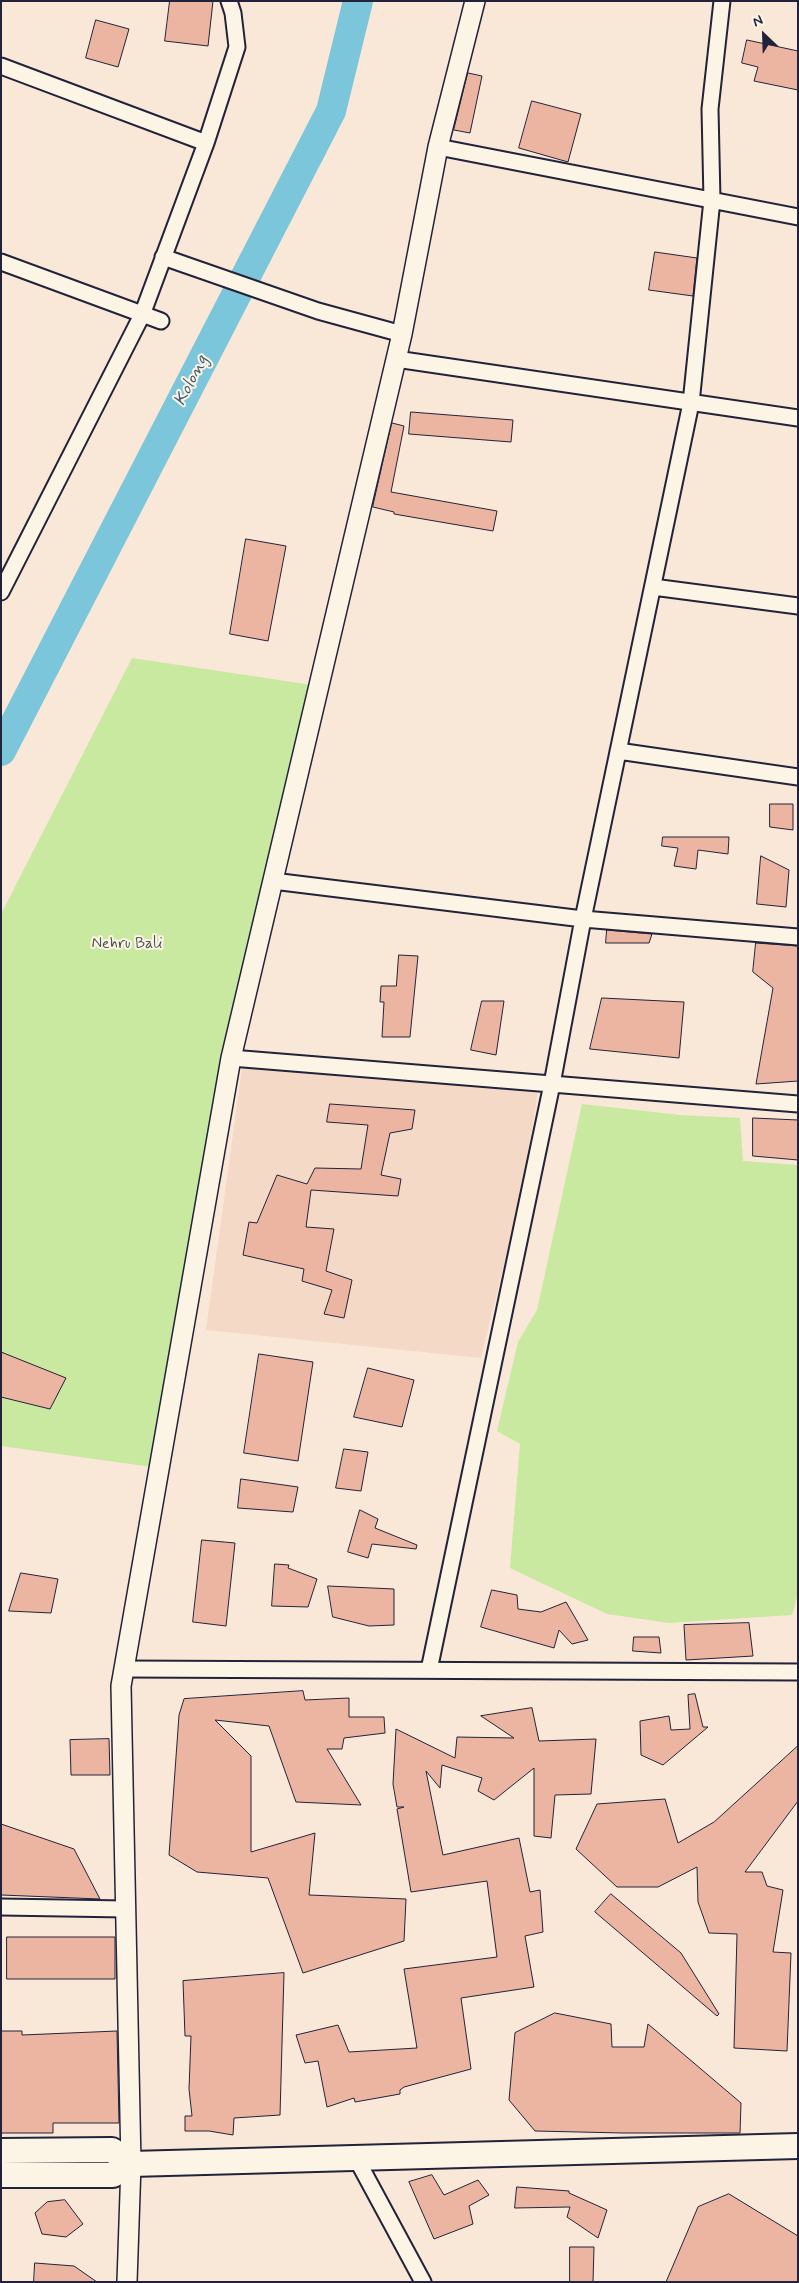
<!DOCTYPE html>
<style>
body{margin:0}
#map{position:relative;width:799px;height:2283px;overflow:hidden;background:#f9e8d7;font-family:Mynerve,sans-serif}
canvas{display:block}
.frame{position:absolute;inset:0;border:2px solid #22223b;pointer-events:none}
.north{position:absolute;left:739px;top:10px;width:50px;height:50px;-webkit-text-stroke:4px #fcf5e5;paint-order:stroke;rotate:336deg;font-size:14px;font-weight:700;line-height:20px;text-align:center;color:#22223b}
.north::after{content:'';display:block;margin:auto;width:18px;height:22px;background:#22223b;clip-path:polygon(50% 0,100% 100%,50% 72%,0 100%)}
</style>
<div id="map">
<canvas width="799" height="2283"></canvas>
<div class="frame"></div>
<div class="north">N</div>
</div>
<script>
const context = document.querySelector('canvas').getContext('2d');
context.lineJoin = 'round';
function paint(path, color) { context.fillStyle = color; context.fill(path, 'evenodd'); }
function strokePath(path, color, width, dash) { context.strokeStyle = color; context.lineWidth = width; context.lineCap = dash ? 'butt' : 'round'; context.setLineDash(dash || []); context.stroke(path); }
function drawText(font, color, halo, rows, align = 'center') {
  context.font = font + ' Mynerve,sans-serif'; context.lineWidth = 4; context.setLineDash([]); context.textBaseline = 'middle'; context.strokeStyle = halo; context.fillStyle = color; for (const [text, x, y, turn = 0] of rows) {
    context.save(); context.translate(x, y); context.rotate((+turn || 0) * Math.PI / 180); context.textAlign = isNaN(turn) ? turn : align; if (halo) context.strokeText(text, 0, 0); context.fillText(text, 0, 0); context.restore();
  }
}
paint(new Path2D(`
 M242 1068 538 1091 522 1192 481 1358 206 1330Z`), '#f5d9c7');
paint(new Path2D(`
 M132 658 319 686 231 1058 159 1468 1 1446V914Z
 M582 1104 680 1115 740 1118 743 1161 798 1165V1594L792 1615 669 1623 607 1614 510 1568 520 1444 497 1431 518 1342 537 1310Z`), '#c9e9a1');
strokePath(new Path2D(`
 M1 751 331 111 358 1`), '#7bc6db', 30);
const building = new Path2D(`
 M170 1H213L208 46 165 41Z
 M96 20 129 29 118 67 86 58Z
 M747 40 798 51V90L754 81 758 67 742 63Z
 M468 73 482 76 470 133 454 130Z
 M532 101 581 114 568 162 519 148Z
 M655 252 697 258 693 296 649 290Z
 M411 412 513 420 511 442 409 434Z
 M392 423 404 426 391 492 497 511 493 531 394 514V512L373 507Z
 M246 539 286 546 268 641 230 634Z
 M770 804H793V830L770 827Z
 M663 837H729L728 854 698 850 696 869 674 866 678 848 662 846Z
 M761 856 789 870 786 907 757 904Z
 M607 930 652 934 649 943H606Z
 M756 943 798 946V1081L756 1084 773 988 753 972Z
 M399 955 418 956 410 1037H382L384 1002H380L381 986H396Z
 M602 998 684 1002 679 1058 590 1049Z
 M482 1001H504L496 1055 471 1050Z
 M330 1104 415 1110 412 1129 390 1133 381 1175 401 1179 398 1196 311 1190 306 1227 334 1229 326 1271 352 1280 344 1318 324 1314 332 1290 302 1281 304 1269 243 1255 249 1222 257 1223 277 1175 307 1184 315 1168 361 1169 368 1125 327 1122Z
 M753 1118 798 1120V1160L753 1156Z
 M1 1352 66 1378 50 1409 1 1397Z
 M259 1354 313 1362 298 1461 244 1453Z
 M368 1368 414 1380 402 1427 354 1417Z
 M344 1449 368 1452 361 1491 336 1488Z
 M241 1479 298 1487 293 1512 238 1508Z
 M360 1510 378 1519 375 1528 417 1545 416 1549 372 1544 368 1558 348 1552Z
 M202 1540 235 1543 226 1626 193 1622Z
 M275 1564 289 1565 288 1568 317 1579 308 1607 272 1606Z
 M21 1573 58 1579 51 1613 9 1611Z
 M328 1586 394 1589V1625L369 1626 333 1617Z
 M492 1590 517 1595 518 1609 541 1612 566 1602 588 1640 572 1644 559 1630 554 1648 481 1627Z
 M749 1623 753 1656 686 1660 684 1625Z
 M634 1637H659L661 1653 633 1651Z
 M303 1691 305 1700 349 1698V1717H384L385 1733 344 1738 342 1749H327L361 1805 296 1802 269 1726 215 1720 251 1756V1852L315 1833 309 1895 406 1899 404 1941 303 1973 268 1878 197 1872 169 1855 179 1715 184 1699Z
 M695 1694 703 1727H708L663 1765 641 1755 640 1721 669 1716 671 1730 690 1729 688 1695Z
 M532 1708 539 1741 596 1739 591 1794 555 1795 551 1838 534 1836V1768L494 1800 478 1791 482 1778 442 1765 440 1788 426 1771 443 1855 519 1838 530 1892 540 1890 543 1932 525 1936 534 1987 461 1998 471 2069 404 2087 400 2090V2094L355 2102 354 2098 327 2107 318 2061 305 2063 296 2035 338 2025 349 2052 417 2048 404 1969 497 1957 487 1881 411 1892 397 1809 404 1807H397L393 1784 396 1729 455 1758 457 1737 514 1738 481 1716Z
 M109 1739 110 1775H71L70 1740Z
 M798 1746V1801L745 1872H762L767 1886 783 1890 773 1952 791 1953 787 2051 734 2048 737 1934 709 1933 698 1902 697 1867 658 1887H617L576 1849 597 1804 665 1799 678 1843 714 1822Z
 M1 1824 74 1849 100 1899 1 1895Z
 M611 1894 681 1953 719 2014 717 2016 595 1912Z
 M7 1937H115V1979H7Z
 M284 1973 280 2115 234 2118 233 2135 209 2131H185V2116H192L189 2089 191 2036H185L183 1981Z
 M555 2013 611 2024 612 2047H644L648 2024 741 2103 740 2133H623L535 2131 509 2100 515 2033Z
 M1 2031H22V2035L117 2031 119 2123H53V2133H1Z
 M432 2175 444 2195 478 2180 489 2195 469 2206 473 2224 434 2239 409 2182Z
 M517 2187 569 2191V2193L607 2210 598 2238 567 2217 570 2207 515 2208Z
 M729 2194 798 2236V2282H666L698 2207Z
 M65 2200 83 2224 66 2237 42 2234 35 2213 47 2202Z
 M570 2247H594L593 2282H570Z
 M35 2263 74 2266 97 2282H34Z`);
paint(building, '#ecb5a1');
strokePath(building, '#22223b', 1);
const minor = new Path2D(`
 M1 66 206 143
 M438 147 798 217
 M163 257 318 311 402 334
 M1 262 161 321
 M396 359 798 418
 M653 587 798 606
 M1 592 142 315 206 143 237 47 233 13 229 1
 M618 751 798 777
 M273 881 583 919 798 937
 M231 1058 798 1104
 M124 1669 798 1672
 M429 1670 552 1084 583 919 691 403 712 200 710 109 722 1
 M1 1907 126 1909
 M356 2158 423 2282`);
const tertiary = new Path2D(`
 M127 2282 131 2164 121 1686 231 1058 402 334 438 147 475 1`);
const primary = new Path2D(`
 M1 2151 112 2150 131 2164
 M1 2175H113L131 2164 798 2146`);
strokePath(minor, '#22223b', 19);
strokePath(tertiary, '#22223b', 22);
strokePath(primary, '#22223b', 28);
strokePath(minor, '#fcf5e5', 15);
strokePath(tertiary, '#fcf5e5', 19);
strokePath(primary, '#fcf5e5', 24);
drawText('16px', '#4c5454', '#fcf5e5', [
 ["Nehru Bali",127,945]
]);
drawText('italic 18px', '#415b73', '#fcf5e5', [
 ["Kolong",192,381,-63]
]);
</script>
